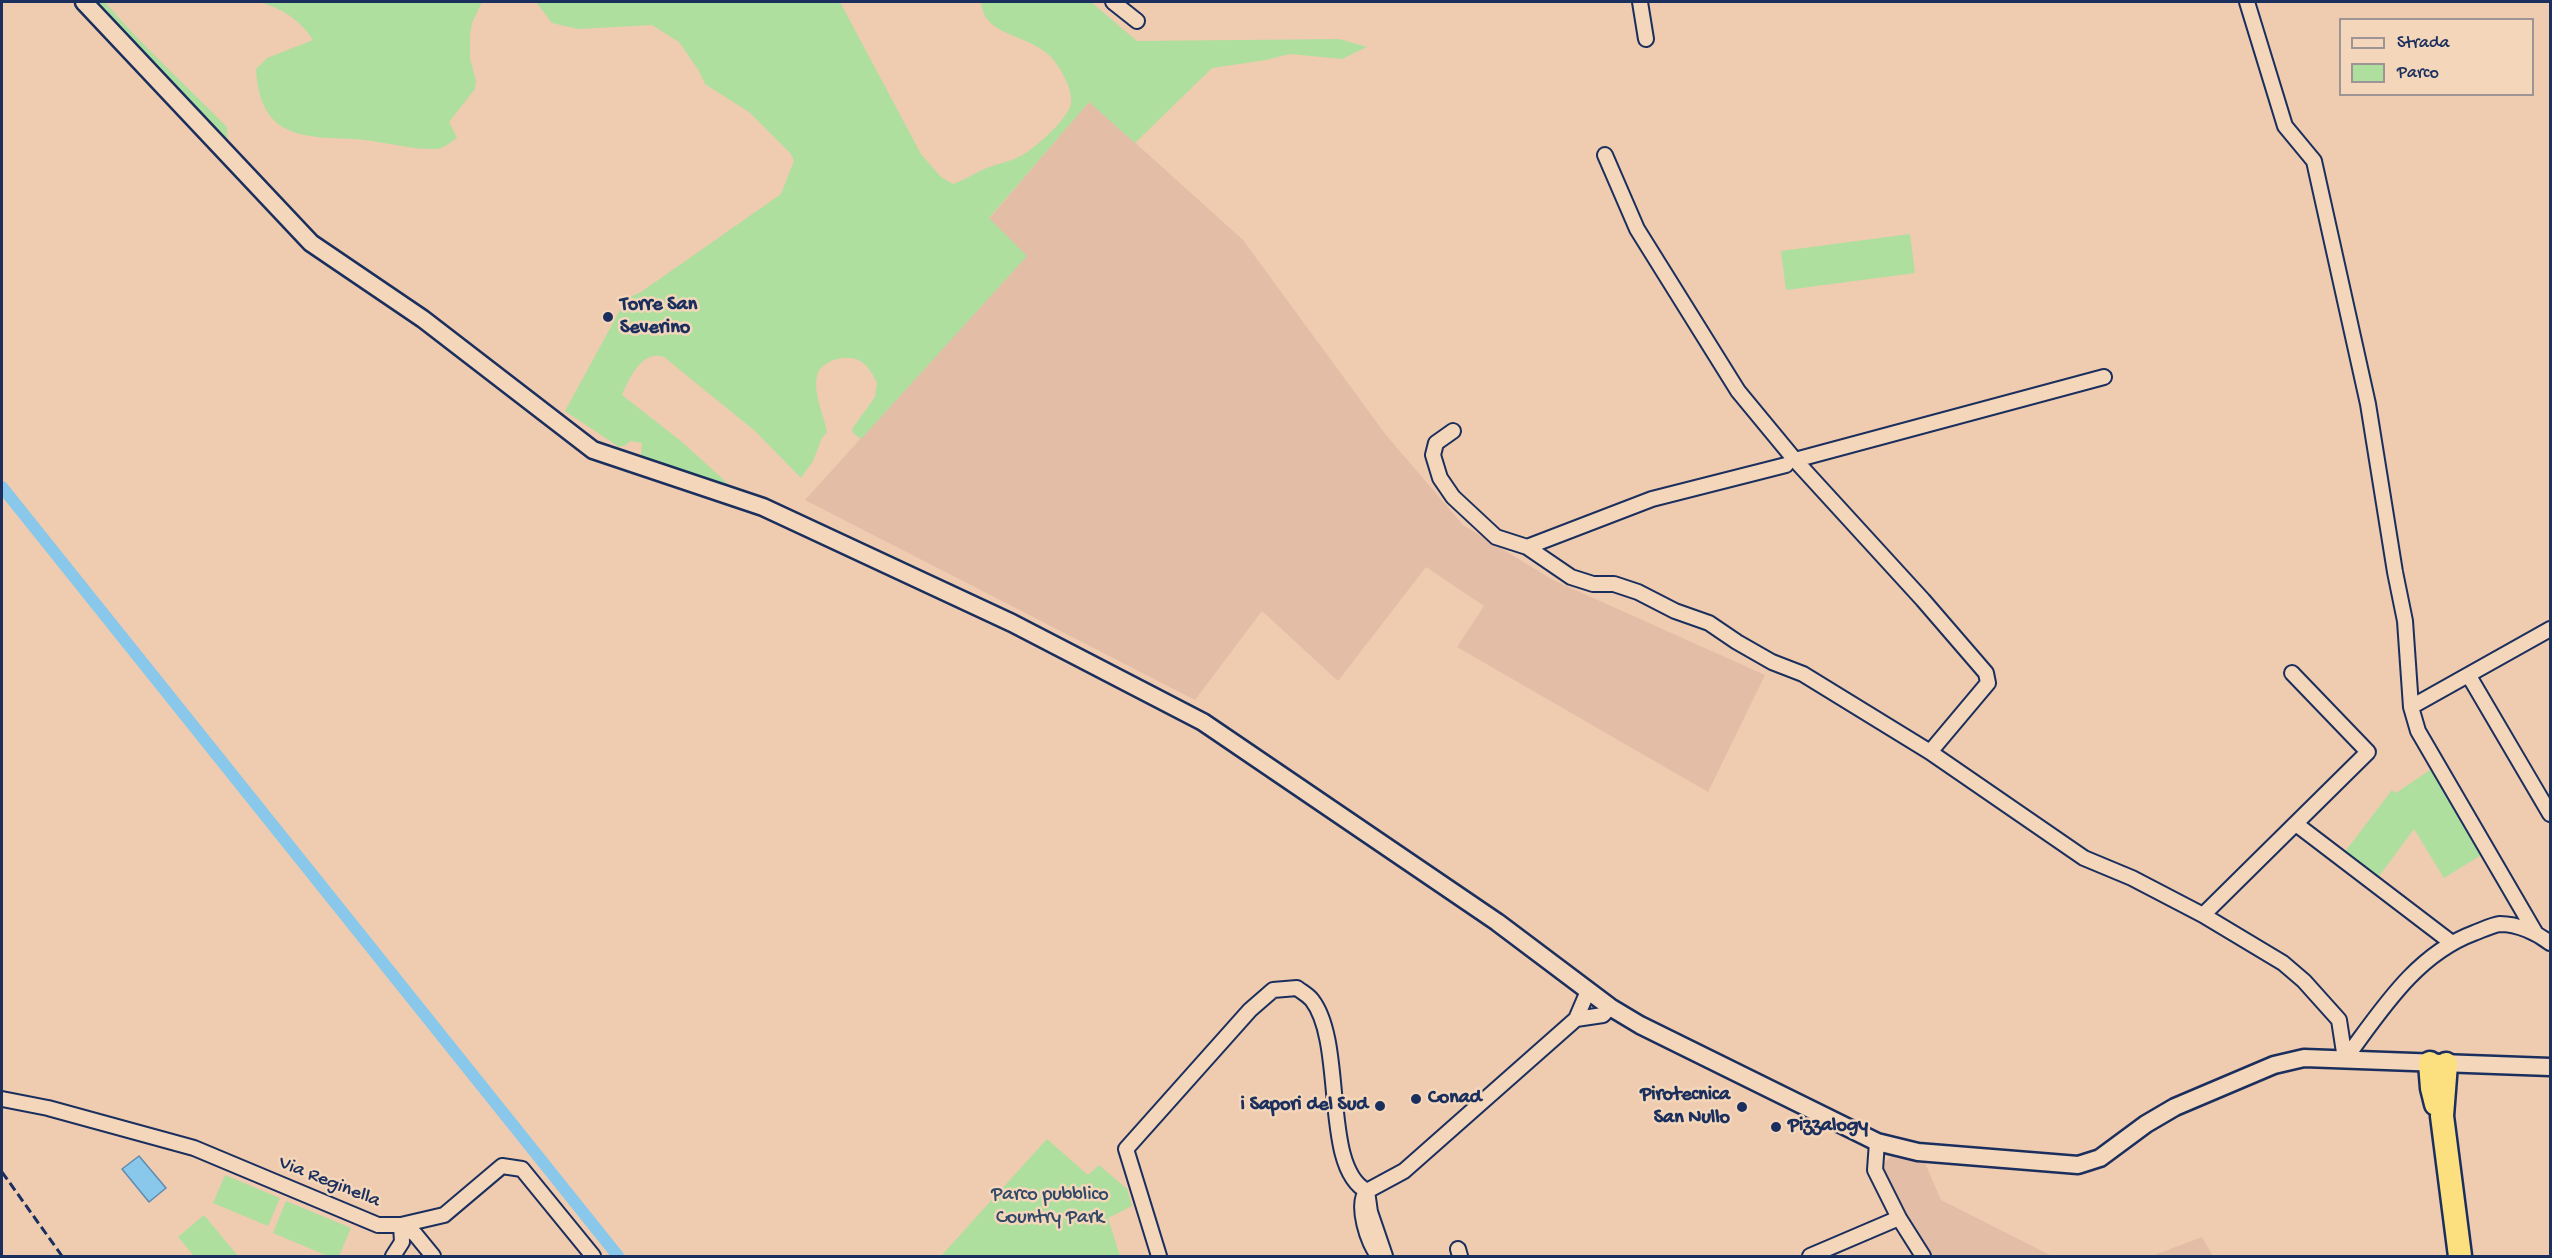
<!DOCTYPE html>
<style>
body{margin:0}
#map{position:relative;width:2552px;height:1258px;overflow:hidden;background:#efcbb0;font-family:"Gochi Hand",sans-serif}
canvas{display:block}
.frame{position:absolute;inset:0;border:3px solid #1b2f5e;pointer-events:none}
.legend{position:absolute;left:2339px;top:18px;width:195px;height:78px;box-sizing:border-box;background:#f4d7ba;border:2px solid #9d9495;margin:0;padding:8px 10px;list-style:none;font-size:18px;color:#1b2f5e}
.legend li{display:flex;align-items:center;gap:12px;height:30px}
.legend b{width:30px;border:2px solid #9d9495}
</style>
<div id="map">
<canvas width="2552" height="1258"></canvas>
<div class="frame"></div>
<ul class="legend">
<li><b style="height:8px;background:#f4d7ba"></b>Strada</li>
<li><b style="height:16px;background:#aedf9f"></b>Parco</li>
</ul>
</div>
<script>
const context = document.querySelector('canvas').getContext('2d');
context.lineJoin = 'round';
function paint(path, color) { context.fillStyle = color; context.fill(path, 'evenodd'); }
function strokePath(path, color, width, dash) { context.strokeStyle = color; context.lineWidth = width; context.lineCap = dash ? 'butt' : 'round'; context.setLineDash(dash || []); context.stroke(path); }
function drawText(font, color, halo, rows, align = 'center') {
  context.font = font + ' "Gochi Hand",sans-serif'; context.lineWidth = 5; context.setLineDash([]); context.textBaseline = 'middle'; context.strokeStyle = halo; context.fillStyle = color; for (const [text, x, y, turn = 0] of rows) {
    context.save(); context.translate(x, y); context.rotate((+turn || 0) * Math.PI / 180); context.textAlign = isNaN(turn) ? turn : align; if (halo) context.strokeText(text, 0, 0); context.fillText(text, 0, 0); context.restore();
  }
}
paint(new Path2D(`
 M1089 101 1243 240 1386 435 1463 525 1553 580 1765 675 1708 792 1457 647 1484 606 1426 567 1338 681 1262 611 1195 700 805 500 1026 256 989 219Z
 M1891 1156 1925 1163 1941 1200 2052 1256H1927L1878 1170Z
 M2202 1237 2213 1256H2152Z`), '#e4bda7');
paint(new Path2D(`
 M89 2H105C142 46 186 85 227 127L228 149Z
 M259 2H482L472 23 470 36V58L476 81 475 89 449 122 457 138C451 142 444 148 437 149 415 150 394 144 372 141 344 136 306 142 281 126 262 113 257 89 256 69L267 58 313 40C300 20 282 8 259 2Z
 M536 2H840L921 154 941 177 953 184C964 180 972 175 982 170 995 164 1009 162 1021 156 1035 148 1067 120 1071 104 1073 89 1061 69 1052 58 1030 33 984 38 981 2H1091L1137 41 1339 39 1367 47 1342 59 1290 54 1266 60 1212 68 1135 143 1089 102 989 218 1027 256 861 439 853 433 852 429 875 397 877 383C873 375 868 365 860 361 847 353 820 361 817 376 813 394 824 415 827 432L822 438 813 461 801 478 755 431 664 357C642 349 629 379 622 395L681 441 735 490 641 456 642 443 630 441 626 445 619 447 565 411 626 299 641 292 781 194 794 161 791 154 749 112 705 84 699 71 679 42 652 25 578 29 552 23Z
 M1910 234 1915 273 1786 290 1781 251Z
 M2433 768 2483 854 2444 878 2414 829 2377 879 2344 853 2392 790 2396 793Z
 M1047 1139 1088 1175 1099 1165 1127 1189 1132 1206 1108 1218 1120 1256H941Z
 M225 1175 280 1198 268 1226 213 1203Z
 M286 1201 351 1228 339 1256H328L273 1233Z
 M204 1215 238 1256H194L178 1237Z`), '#aedf9f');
const water = new Path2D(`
 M139 1156 166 1188 149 1202 122 1169Z`);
paint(water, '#89c8ea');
strokePath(water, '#5d8bb2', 1.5);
strokePath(new Path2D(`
 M2 487 618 1256`), '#89c8ea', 12);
const minor = new Path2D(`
 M1113 2 1137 21
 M1640 2 1646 39
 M2247 2 2285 126 2314 161 2368 404 2395 572 2405 621 2411 707 2418 731 2535 932
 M1605 155 1637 229 1738 391 1795 460 1923 600 1986 673 1988 683 1930 752
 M1453 431 1436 443 1433 455 1440 478 1453 497 1496 537 1527 547 1571 577 1593 584H1614L1638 592 1675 611 1709 623 1737 642 1772 662 1803 674 1930 752 2084 858 2132 878 2203 915 2283 963 2304 981 2339 1020 2345 1059
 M1795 460 2104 377
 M1527 547 1652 499 1786 465
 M2469 676 2550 814
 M2411 707 2550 629
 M2296 824 2452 943
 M2203 915 2368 752 2292 673
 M1576 1019 1603 1015 1610 1007
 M2345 1059C2381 1011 2415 955 2474 933 2482 930 2492 925 2500 924 2518 924 2537 933 2550 943
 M2 1099 48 1108 194 1148 378 1225H401L444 1215 502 1166 522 1169 593 1256
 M1877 1142 1875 1170 1899 1218 1923 1256
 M401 1225 415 1234 433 1256
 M1458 1249 1460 1256
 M393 1256 402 1242 401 1225
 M1159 1256 1126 1149 1250 1010 1273 990 1297 988C1302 992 1308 995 1312 1000 1346 1044 1321 1168 1367 1191L1404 1171 1576 1019 1588 991
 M1379 1256C1368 1246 1355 1203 1367 1191L1370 1212 1385 1256
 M1810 1256 1899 1218`);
const tertiary = new Path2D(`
 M84 2 311 243 423 319 593 450 763 507 1012 623 1203 722 1497 922 1610 1007 1640 1025 1877 1142 1918 1152 2078 1165 2100 1158 2146 1124 2175 1107 2274 1065 2304 1058 2550 1067`);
const trunk = new Path2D(`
 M2430 1063 2432 1088 2436 1104
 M2446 1064 2442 1116 2460 1256`);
strokePath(minor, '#1b2f5e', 18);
strokePath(tertiary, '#1b2f5e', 21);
strokePath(trunk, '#1b2f5e', 27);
strokePath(minor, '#f4d7ba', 14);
strokePath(tertiary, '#f4d7ba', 16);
strokePath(trunk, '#fce080', 22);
strokePath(new Path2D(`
 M2 1172 62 1256`), '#1b2f5e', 3, [9, 4.5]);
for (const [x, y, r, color] of [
 [608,317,6,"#1b2f5e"],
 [1416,1099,6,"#1b2f5e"],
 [1380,1106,6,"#1b2f5e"],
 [1742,1107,6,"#1b2f5e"],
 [1776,1127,6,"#1b2f5e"]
]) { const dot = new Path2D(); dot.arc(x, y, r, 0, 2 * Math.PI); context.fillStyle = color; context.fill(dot); strokePath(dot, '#f4d7ba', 2); }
drawText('bold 20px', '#1b2f5e', '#f4d7ba', [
 ["Torre San",620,306],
 ["Severino",620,329],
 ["Pirotecnica",1730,1096,"right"],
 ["San Nullo",1730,1119,"right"],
 ["Conad",1428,1099],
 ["i Sapori del Sud",1368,1106,"right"],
 ["Pizzalogy",1788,1127]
], 'left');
drawText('20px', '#1b2f5e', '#f4d7ba', [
 ["Via Reginella",329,1183,22]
]);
drawText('20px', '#314968', '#f4d7ba', [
 ["Parco pubblico",1050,1196],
 ["Country Park",1050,1219]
]);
</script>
